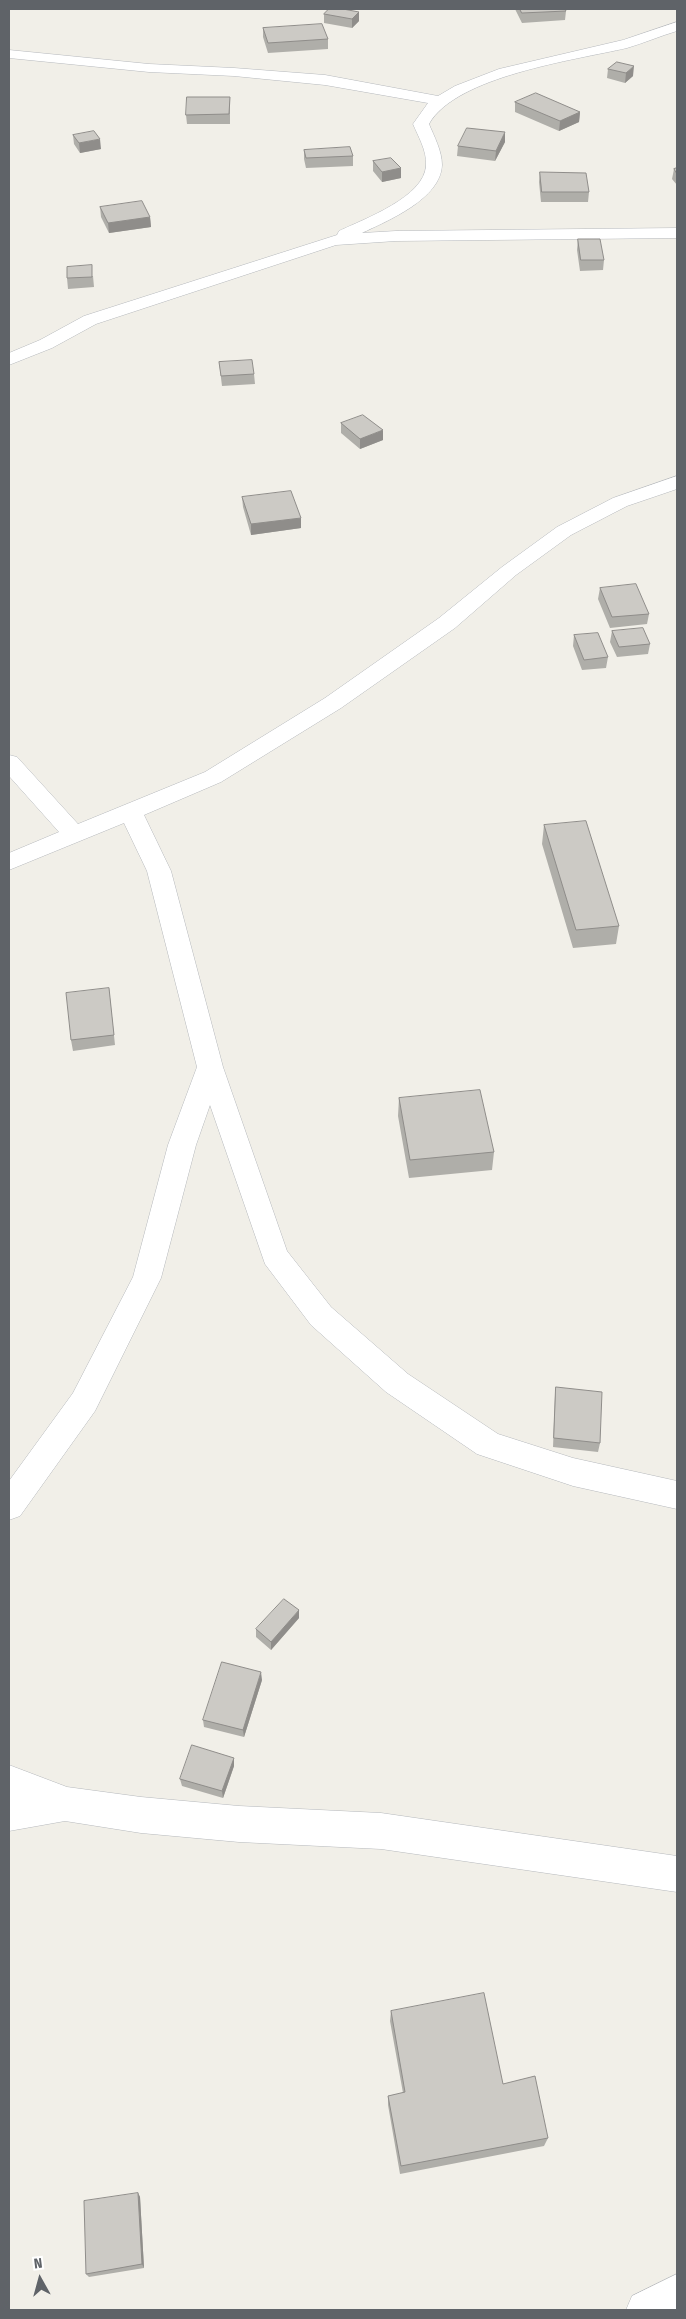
<!DOCTYPE html>
<style>
body{margin:0}
#map{position:relative;width:686px;height:2319px;overflow:hidden;background:#f1efe8;font-family:"Fira Sans Condensed",sans-serif}
canvas{display:block}
.frame{position:absolute;inset:0;border:10px solid #5f6368;pointer-events:none}
.north{position:absolute;left:15px;top:2254px;width:50px;height:50px;-webkit-text-stroke:4px #fff;paint-order:stroke;rotate:353deg;font-size:14px;font-weight:700;line-height:20px;text-align:center;color:#5f6368}
.north::after{content:'';display:block;margin:auto;width:18px;height:22px;background:#5f6368;clip-path:polygon(50% 0,100% 100%,50% 72%,0 100%)}
</style>
<div id="map">
<canvas width="686" height="2319"></canvas>
<div class="frame"></div>
<div class="north">N</div>
</div>
<script>
const context = document.querySelector('canvas').getContext('2d');
context.lineJoin = 'round';
function strokePath(path, color, width, dash) { context.strokeStyle = color; context.lineWidth = width; context.lineCap = dash ? 'butt' : 'round'; context.setLineDash(dash || []); context.stroke(path); }
function paint(path, color) { context.fillStyle = color; context.fill(path, 'evenodd'); }
const minor = new Path2D(`
 M677 22V31C660 36 644 43 627 48 575 60 456 76 429 124 434 136 442 151 442 165 441 199 387 221 362 233L396 231 677 228V238L396 241 336 245 96 324 52 348 9 365V353L40 340 84 316 337 235 339 231C364 219 425 197 426 165 427 151 418 136 413 124L428 103 325 85 234 76 149 72 9 58V50L149 64 234 68 325 75 438 96 455 86 499 69 623 40Z
 M677 476V489L627 506 571 535 516 575 455 628 341 708 221 782 144 815 171 871 223 1067 287 1251 331 1307 408 1374 498 1434 573 1458 677 1481V1509L573 1486 477 1454 386 1392 311 1325 265 1264 210 1105 196 1145 161 1278 95 1411 20 1516 9 1520V1481L73 1393 133 1277 168 1145 197 1067 147 871 124 823 9 870V853L59 832 9 776V755L17 757 78 824 205 772 325 698 439 618 502 567 557 527 613 498Z
 M9 1765 67 1787 141 1797 239 1806 381 1813 677 1856V1892L381 1849 239 1842 141 1833 65 1821 9 1831Z
 M677 2274V2310H626L632 2296Z`);
strokePath(minor, '#b5b8bc', 1);
paint(minor, '#fff');
paint(new Path2D(`
 M329 9 359 21 352 28 324 23V14Z
 M515 9H565L566 11 565 20 522 23Z
 M263 28 328 39V49L268 53 263 37Z
 M617 62 633 76 625 83 607 78 608 69Z
 M230 97V124H187L186 115Z
 M515 102 580 112 579 122 559 131 515 112Z
 M73 135 101 149 80 153 74 144Z
 M505 142 495 161 457 156 458 146Z
 M304 150 353 156V166L306 168 304 159Z
 M373 161 401 168V178L382 182 373 171Z
 M677 168V185L672 179 674 169Z
 M540 172 589 192 588 202H541L539 182Z
 M100 207 150 217 151 227 109 233 101 217Z
 M578 239 604 260 603 270 580 271 577 250Z
 M93 276 94 287 68 289 67 278Z
 M219 362 254 374 255 384 222 386Z
 M341 423 383 440 360 449 341 433Z
 M242 497 301 518V528L251 535 243 507Z
 M600 588 649 614 647 624 610 628 598 599Z
 M612 631 650 644 648 654 617 657 610 642Z
 M574 635 608 657 606 668 582 670 573 646Z
 M544 825 619 926 616 944 573 948 542 844Z
 M109 988 115 1045 73 1051 71 1040Z
 M399 1098 494 1152 492 1170 409 1178 398 1116Z
 M556 1387 600 1443 598 1452 553 1447 555 1396Z
 M299 1618 271 1650 256 1637V1629Z
 M262 1680 244 1737 204 1727 203 1720Z
 M234 1758V1766L223 1798 182 1786 180 1779Z
 M391 2011 503 2084 548 2138 544 2146 400 2174 388 2105V2096L403 2093 390 2021Z
 M138 2193 140 2197 144 2268 89 2277 86 2274Z`), '#afaea9');
paint(new Path2D(`
 M359 12V21L352 28V19Z
 M634 66 633 76 625 83 626 73Z
 M580 112 579 122 559 131 560 121Z
 M505 132V142L495 161 496 151Z
 M100 139 101 149 80 153 79 143Z
 M401 168V178L382 182V172Z
 M150 217 151 227 109 233 108 223Z
 M383 430V440L360 449V439Z
 M301 518V528L251 535V524Z
 M299 1610V1618L271 1650V1642Z
 M261 1672 262 1680 244 1737 243 1730Z
 M234 1758V1766L223 1798 222 1791Z
 M138 2193 140 2197 144 2268 142 2264Z`), '#8f8d8a');
const building = new Path2D(`
 M329 9H343L359 12 352 19 324 14Z
 M520 9H565L566 11 522 13Z
 M322 24 328 39 268 43 263 28Z
 M617 62 634 66 626 73 608 69Z
 M536 93 580 112 560 121 515 102Z
 M187 97H230L229 114 186 115Z
 M467 128 505 132 496 151 458 146Z
 M94 131 100 139 79 143 73 135Z
 M350 147 353 156 306 158 304 150Z
 M391 158 401 168 382 172 373 161Z
 M677 168V174L674 169Z
 M540 172 586 173 589 192H542Z
 M142 201 150 217 108 223 100 207Z
 M578 239H600L604 260H581Z
 M92 265V277L67 278V267Z
 M252 360 254 374 221 376 219 362Z
 M363 415 383 430 360 439 341 423Z
 M291 491 301 518 251 524 242 497Z
 M636 584 649 614 612 617 600 588Z
 M643 628 650 644 619 647 612 631Z
 M598 633 608 657 584 660 574 635Z
 M586 821 619 926 576 930 544 825Z
 M109 988 114 1035 71 1040 66 993Z
 M480 1090 494 1152 410 1160 399 1098Z
 M556 1387 602 1392 600 1443 554 1438Z
 M284 1599 299 1610 271 1642 256 1629Z
 M222 1662 261 1672 243 1730 203 1720Z
 M192 1745 234 1758 222 1791 180 1779Z
 M484 1993 503 2084 535 2076 548 2138 401 2166 388 2096 405 2092 391 2011Z
 M138 2193 142 2264 86 2274 84 2201Z`);
paint(building, '#cccac5');
strokePath(building, '#8f8d8a', 1);
</script>
